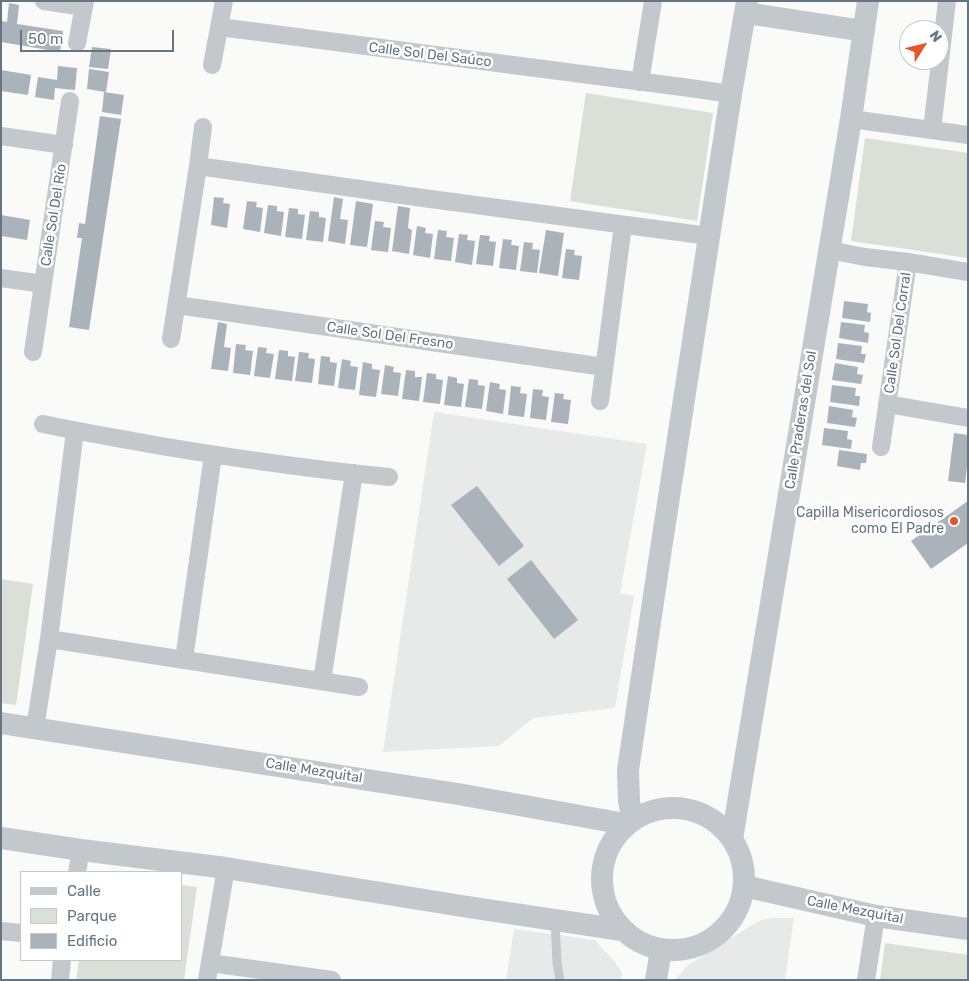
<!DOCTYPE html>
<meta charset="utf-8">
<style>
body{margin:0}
#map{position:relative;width:969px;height:981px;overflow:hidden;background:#fafaf8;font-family:Rubik,sans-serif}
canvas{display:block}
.frame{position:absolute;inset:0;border:2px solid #657683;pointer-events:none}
.legend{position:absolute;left:20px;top:871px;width:162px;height:90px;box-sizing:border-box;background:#fff;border:1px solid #c1c8cd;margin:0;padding:6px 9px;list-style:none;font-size:15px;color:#657683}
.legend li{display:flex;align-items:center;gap:10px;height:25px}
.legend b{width:25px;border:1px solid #c1c8cd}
.north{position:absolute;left:899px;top:20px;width:50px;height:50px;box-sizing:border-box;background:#fff;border:1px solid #c1c8cd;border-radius:50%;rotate:54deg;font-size:14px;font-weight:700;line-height:20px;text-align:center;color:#657683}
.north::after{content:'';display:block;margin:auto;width:18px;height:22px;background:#e4572e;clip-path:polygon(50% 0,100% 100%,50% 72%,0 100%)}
.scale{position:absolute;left:20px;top:30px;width:154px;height:22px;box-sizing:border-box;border:2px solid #657683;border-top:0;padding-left:6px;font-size:15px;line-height:18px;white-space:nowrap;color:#657683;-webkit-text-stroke:4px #fff;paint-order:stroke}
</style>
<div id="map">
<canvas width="969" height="981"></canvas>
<div class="frame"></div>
<ul class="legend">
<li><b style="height:6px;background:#c3c8cc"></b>Calle</li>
<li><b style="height:14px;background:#dadfd7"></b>Parque</li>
<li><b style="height:14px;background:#aab3b9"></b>Edificio</li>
</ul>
<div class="north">N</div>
<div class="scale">50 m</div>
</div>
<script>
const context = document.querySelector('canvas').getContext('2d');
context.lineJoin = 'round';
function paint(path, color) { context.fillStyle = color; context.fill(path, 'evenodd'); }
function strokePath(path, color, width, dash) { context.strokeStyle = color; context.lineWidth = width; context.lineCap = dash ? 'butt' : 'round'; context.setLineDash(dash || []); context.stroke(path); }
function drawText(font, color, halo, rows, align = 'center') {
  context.font = font + ' Rubik,sans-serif'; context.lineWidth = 5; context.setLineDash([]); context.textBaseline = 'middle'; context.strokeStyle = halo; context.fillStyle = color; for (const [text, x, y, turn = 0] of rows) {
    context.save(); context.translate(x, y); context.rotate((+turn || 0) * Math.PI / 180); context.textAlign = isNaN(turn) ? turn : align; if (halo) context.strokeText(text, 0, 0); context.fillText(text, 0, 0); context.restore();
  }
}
paint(new Path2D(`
 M434 412 647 444 620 593 634 596 615 708 533 718 499 746 383 752Z
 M772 918H794L785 980H675L687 966 724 942 761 920Z
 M514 929 595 940 615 962 622 973 621 980H506Z`), '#e8e9e9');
paint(new Path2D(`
 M586 93 713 113 697 221 570 201Z
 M865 138 968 153V258L851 241Z
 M1 579 33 584 16 705 1 703Z
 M181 885 197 887 184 980H76L79 960H181Z
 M885 943 968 955V980H880Z`), '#dadfd7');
paint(new Path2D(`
 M9 3 19 5 17 24 63 31 60 52 1 42V21L7 22Z
 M92 47 111 49 108 69 89 67Z
 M58 66 77 68 75 90 55 88 54 100 35 97 38 77 57 80Z
 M89 69 109 72 106 92 87 89Z
 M1 70 31 75 28 95 1 91Z
 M104 92 124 95 121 115 102 112Z
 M100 116 121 119 89 330 69 327 82 238H77L79 223 85 224Z
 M214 197 224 198 223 203 230 204 227 228 211 225Z
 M334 197 343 199 340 219 348 220 345 244 328 241Z
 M247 201 257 202 256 207 263 208 260 232 243 229Z
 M356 201 373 204 367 247 350 245Z
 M268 205 277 206V211L284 212 281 236 264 233Z
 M398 206 410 208 408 228 412 230 409 254 392 251Z
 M289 208 298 209V214L305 215 302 239 285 237Z
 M310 211 319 212V217L326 218 323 242 306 240Z
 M1 215 30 220 27 240 1 236Z
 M375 221 384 222 383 227 391 228 388 252 371 250Z
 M417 226 426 228 425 233 433 234 430 258 413 255Z
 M438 230 447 231 446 237 454 238 451 261 434 259Z
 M546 230 564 233 558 276 539 273Z
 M459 234 468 235 467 240 475 241 472 265 455 262Z
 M480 235 490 236 489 241 496 242 493 266 476 264Z
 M503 239 512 240 511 245 519 246 516 270 499 268Z
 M524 242 533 243 532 249 540 250 537 273 520 271Z
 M566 249 575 250 574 255 582 256 579 280 562 278Z
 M844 301 868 304 867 312 871 313 870 322 842 318Z
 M218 322 227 324 224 347 231 348 228 371 211 369Z
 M841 322 865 325 864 332 869 333 868 343 839 338Z
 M838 343 862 346 861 354H866L864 363 836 359Z
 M236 344 246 345 245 350 253 351 250 375 233 373Z
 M258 347 267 348 266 353 274 354 270 378 254 376Z
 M279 350 288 351V356L295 357 292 381 275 379Z
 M299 352 309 353 308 358 315 359 312 383 295 381Z
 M321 356 330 357V362L337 363 334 386 318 384Z
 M342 359 351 361 350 366 358 367 355 390 338 388Z
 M363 362 372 364V369L380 370 376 397 359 395Z
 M835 363 858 367 857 374 863 375 861 384 832 380Z
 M385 365 394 367 393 372 401 373 398 396 381 394Z
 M406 370 415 371V377H422L419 401 402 399Z
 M427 373 436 374V379L443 380 440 404 423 402Z
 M448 376 457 378V383L464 384 461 407 444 405Z
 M469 379 478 380V385L485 386 482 409 465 407Z
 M490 382 500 384 499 389 506 390 503 414 486 411Z
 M832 385 856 388 855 396H860L859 406 830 402Z
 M511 386 521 387 520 393 527 394 524 417 508 415Z
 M533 389 543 390 542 396 549 397 546 420 530 418Z
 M555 393 564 394 563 399 571 400 568 424 551 422Z
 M829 406 853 410 852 417 857 418 855 427 827 423Z
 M824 428 848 431 847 439 852 440 851 449 822 445Z
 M954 433 968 435V459L965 483 948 481Z
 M839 450 867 454 866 463H861L860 470 837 466Z
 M477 486 524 546 499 566 451 505Z
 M968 501V543L931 569 911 541Z
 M531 560 578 620 554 639 507 579Z`), '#aab3b9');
strokePath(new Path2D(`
 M555 920 557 963 560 980`), '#c3c8cc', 9);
strokePath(new Path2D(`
 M44 1 84 7
 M220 27 690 88 731 94
 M77 43 85 1
 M212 65 224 1
 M640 82 653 1
 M851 119 968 135
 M932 130 947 1
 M1 136 64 145
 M198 166 423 198 709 236
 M829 250 865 257 908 262 968 272
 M1 278 43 284
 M177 305 604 367
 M171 339 198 166 203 127
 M33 352 70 101
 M600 401 623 225
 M887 404 968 418
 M43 424C80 432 118 438 155 445 232 458 310 469 389 477
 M881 447 908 262
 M49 639 359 687
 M184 659 213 455
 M322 681 354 473
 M35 728 49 639 75 431
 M77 872 81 850
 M1 931 21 933
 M210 963 332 980
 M60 980 62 960
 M207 980 226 868
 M866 980 876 916`), '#c3c8cc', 18);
strokePath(new Path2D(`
 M746 13 864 31
 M1 723 458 794 625 824
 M602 879a71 71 0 1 1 142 0a71 71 0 1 1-142 0Z
 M633 819 629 802 628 770 659 562 731 94 747 1
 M1 838 81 850 226 868 468 907 622 930
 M732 839 851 119 868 1
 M744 886 876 916 968 929
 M656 980 661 950`), '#c3c8cc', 22);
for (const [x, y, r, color] of [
 [954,521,5,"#e4572e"]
]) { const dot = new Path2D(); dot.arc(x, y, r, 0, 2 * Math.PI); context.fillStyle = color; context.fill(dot); strokePath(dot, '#fff', 2); }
drawText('14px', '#657683', '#fff', [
 ["Calle Sol Del Saúco",430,55,7],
 ["Calle Sol Del Río",54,215,-81],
 ["Calle Sol Del Corral",898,333,-82],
 ["Calle Sol Del Fresno",390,336,8],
 ["Calle Praderas del Sol",801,420,-81],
 ["Calle Mezquital",314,771,9],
 ["Calle Mezquital",855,910,11]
]);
drawText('14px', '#657683', '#fff', [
 ["Capilla Misericordiosos",944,513],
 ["como El Padre",944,529]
], 'right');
</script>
